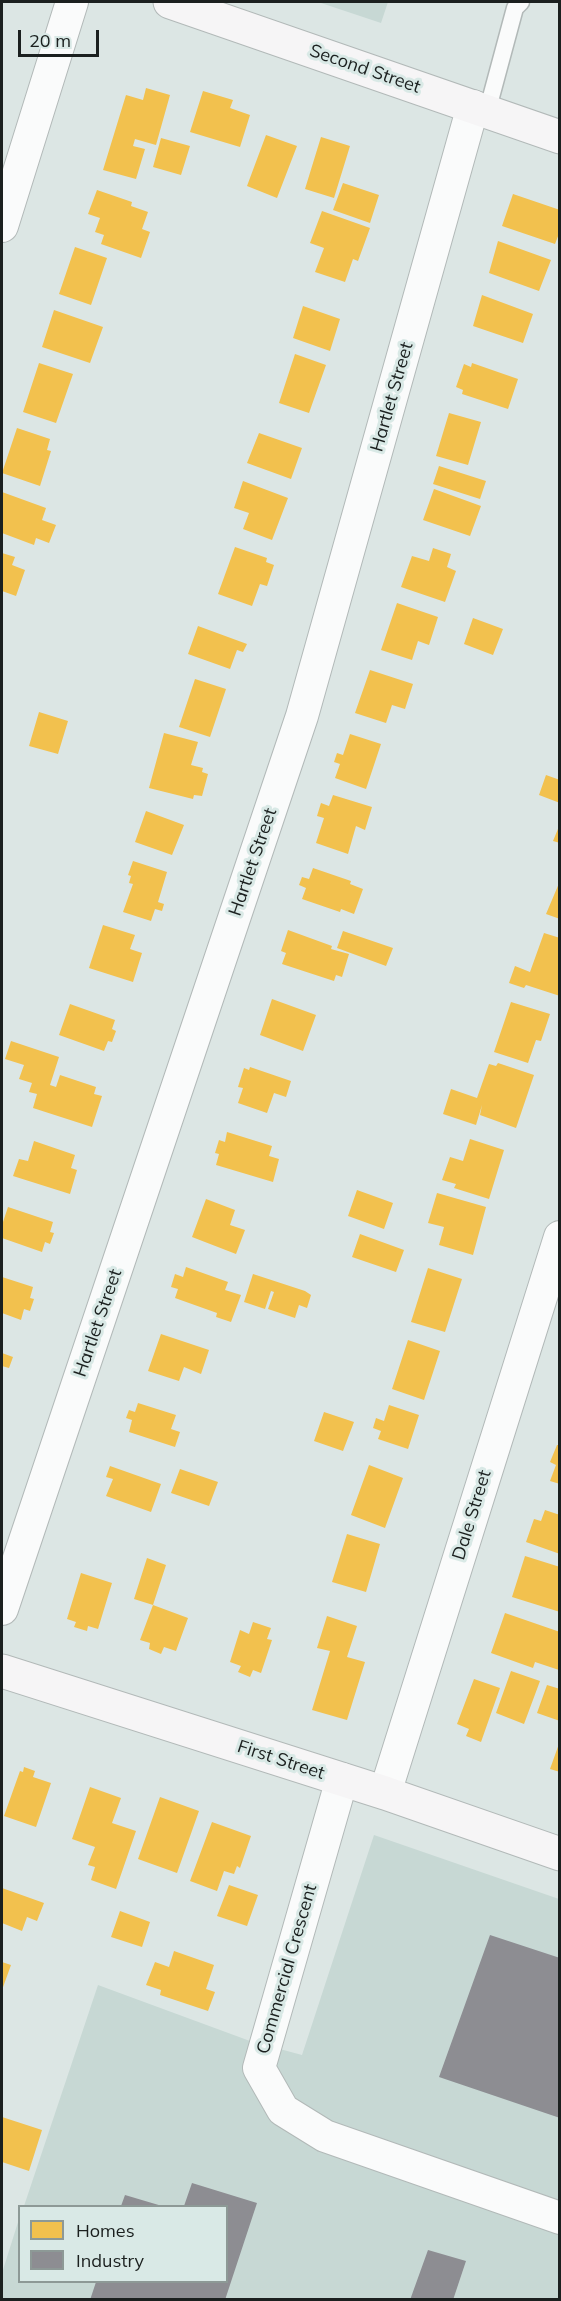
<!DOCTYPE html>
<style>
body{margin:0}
#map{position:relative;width:561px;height:2301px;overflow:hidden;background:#dce6e4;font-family:Mulish,sans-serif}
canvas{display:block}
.frame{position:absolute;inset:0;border:3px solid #1b201f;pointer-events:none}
.legend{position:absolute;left:18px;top:2205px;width:210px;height:78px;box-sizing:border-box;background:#d9e9e6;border:2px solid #8d9996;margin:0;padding:8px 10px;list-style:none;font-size:18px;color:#1b201f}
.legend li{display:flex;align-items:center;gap:12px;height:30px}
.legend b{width:30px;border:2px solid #8d9996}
.scale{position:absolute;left:18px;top:30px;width:81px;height:27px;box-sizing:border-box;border:3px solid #1b201f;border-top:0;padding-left:8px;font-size:18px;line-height:21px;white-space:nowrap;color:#1b201f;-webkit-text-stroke:4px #d9e9e6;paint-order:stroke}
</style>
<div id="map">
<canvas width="561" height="2301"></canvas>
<div class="frame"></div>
<ul class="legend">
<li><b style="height:16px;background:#f2c14e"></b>Homes</li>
<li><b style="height:16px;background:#8d8d92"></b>Industry</li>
</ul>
<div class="scale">20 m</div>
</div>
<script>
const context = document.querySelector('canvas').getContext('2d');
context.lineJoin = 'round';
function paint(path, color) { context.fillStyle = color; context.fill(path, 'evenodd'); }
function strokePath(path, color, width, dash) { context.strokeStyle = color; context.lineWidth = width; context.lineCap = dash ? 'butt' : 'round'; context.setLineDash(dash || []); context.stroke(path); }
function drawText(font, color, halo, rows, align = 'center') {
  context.font = font + ' Mulish,sans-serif'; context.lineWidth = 6; context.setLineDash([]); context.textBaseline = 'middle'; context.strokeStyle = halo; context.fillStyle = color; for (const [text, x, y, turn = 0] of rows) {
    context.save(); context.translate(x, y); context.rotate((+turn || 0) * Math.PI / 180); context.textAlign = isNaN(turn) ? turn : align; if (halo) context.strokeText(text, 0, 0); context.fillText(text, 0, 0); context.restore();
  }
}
paint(new Path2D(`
 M318 2H388L381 23Z
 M374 1835 559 1899V2299L2 2300V2273L19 2219 20 2282H226V2206H24L98 1985 250 2041 302 2055Z`), '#c7d8d4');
paint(new Path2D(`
 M146 88 170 95 156 145 135 139 133 146 145 149 136 179 103 170 126 95 143 100Z
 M203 91 233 100 230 108 250 115 240 147 190 132Z
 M266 135 297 146 277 198 247 186Z
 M321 137 350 146 334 198 305 189Z
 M161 138 190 146 181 175 153 167Z
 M343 183 379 195 370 223 333 210Z
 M97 190 132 202 131 206 148 212 142 229 150 232 141 258 101 244 104 235 95 232 100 218 88 214Z
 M513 194 560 210V231L555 244 502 226Z
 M322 211 370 228 358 261 353 259 345 282 315 272 324 248 310 243Z
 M498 241 551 260 539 291 489 273Z
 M75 247 107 258 91 305 59 294Z
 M482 295 533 314 523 343 473 326Z
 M303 306 340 319 330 351 293 338Z
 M54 310 103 327 90 363 42 347Z
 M295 354 326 365 309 413 279 403Z
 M39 363 73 374 56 423 23 412Z
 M472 363 518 379 508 409 462 394 463 390 456 387 464 364 471 367Z
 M449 413 481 422 468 465 436 456Z
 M17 428 50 439 47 450 51 451 40 486 2 473Z
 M259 433 302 448 291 479 247 463Z
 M439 466 486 481 480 499 433 484Z
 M243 481 288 498 272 540 243 529 249 513 234 508Z
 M434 489 481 506 470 536 423 520Z
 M2 492 46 508 42 520 56 525 49 543 36 538 34 545 2 533Z
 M235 547 267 558 266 562 274 565 267 586 260 584 252 606 218 594Z
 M433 548 451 554 447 567 456 571 445 602 401 587 412 556 429 561Z
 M2 553 15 557 12 565 25 570 16 596 2 591Z
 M397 603 438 617 429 645 418 641 412 660 381 650Z
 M473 618 503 629 493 655 464 644Z
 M198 626 247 644 243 652 237 650 230 669 188 654Z
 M370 670 413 684 405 709 392 705 386 723 355 713Z
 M195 679 226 689 210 737 179 727Z
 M39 712 68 721 58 754 29 746Z
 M164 733 198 742 191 765 203 768 202 772 208 774 202 796 194 795 193 799 149 788Z
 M350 734 381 744 366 789 335 778 340 764 334 762 337 753 343 755Z
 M546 775 560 780V803L539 795Z
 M333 795 372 807 365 830 356 826 348 854 316 843 324 818 317 816 321 803 329 806Z
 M146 811 184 825 172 855 135 842Z
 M560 824V843L553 841Z
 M133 861 167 872 158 902 164 904 162 911 155 909 151 921 123 912 133 884 129 883 131 876 128 875Z
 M313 868 351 881 350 884 363 889 354 914 341 909 340 912 302 899 306 888 299 885 302 877 309 879Z
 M560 881V919L546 914Z
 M103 925 135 935 130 949 142 953 133 982 89 968Z
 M288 930 332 946 331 949 349 954 342 977 336 975 334 981 282 964 286 953 281 951Z
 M343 931 393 948 386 966 337 948Z
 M544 933 560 938V996L526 985 524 988 509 983 515 966 530 972Z
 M272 999 316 1015 303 1051 260 1035Z
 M511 1002 550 1014 541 1041 536 1040 528 1063 494 1052Z
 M70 1004 115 1020 112 1029 116 1031 112 1042 108 1041 104 1051 59 1035Z
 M11 1041 59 1057 50 1085 56 1087 60 1075 96 1087 94 1094 102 1096 92 1127 33 1108 37 1094 29 1092 32 1083 19 1079 24 1065 5 1059Z
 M498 1063 534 1075 516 1128 480 1115 482 1105 476 1125 443 1114 451 1089 477 1098 489 1064 496 1066Z
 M250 1067 291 1081 286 1097 274 1093 267 1113 238 1103 243 1088 238 1087 244 1068 249 1070Z
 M227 1132 272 1146 269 1156 279 1159 273 1182 216 1165 219 1154 215 1153 219 1140 225 1142Z
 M470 1139 504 1150 489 1199 454 1188 456 1184 442 1180 450 1157 463 1161Z
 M34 1141 75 1155 71 1168 77 1170 70 1194 13 1176 19 1159 28 1161Z
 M357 1190 393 1203 384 1229 348 1216Z
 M437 1193 486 1207 473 1255 439 1245 444 1227 428 1223Z
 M206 1199 235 1210 230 1225 245 1230 236 1254 192 1237Z
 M8 1207 53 1222 50 1232 54 1233 50 1244 45 1242 42 1252 2 1238V1225Z
 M360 1234 404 1250 396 1272 352 1257Z
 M186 1267 228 1282 225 1290 241 1295 231 1322 216 1317 217 1313 175 1298 178 1289 171 1287 175 1274 183 1277Z
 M428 1268 462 1279 445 1332 411 1322Z
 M253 1274 305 1291 311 1295 307 1308 299 1305 295 1318 268 1309 274 1292 271 1291 265 1309 244 1302Z
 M2 1277 33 1287 30 1298 34 1299 30 1311 24 1309 21 1320 2 1313Z
 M161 1334 209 1350 201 1374 184 1367 179 1381 148 1371Z
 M408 1340 440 1351 424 1400 392 1389Z
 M2 1353 13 1357 9 1368 2 1366Z
 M138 1403 176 1415 171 1429 180 1432 175 1447 129 1432 132 1420 126 1418 129 1410 135 1412Z
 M389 1405 419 1415 408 1449 378 1439 381 1431 373 1428 376 1418 384 1421Z
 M324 1412 354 1422 343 1451 314 1441Z
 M557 1445H560V1484L550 1481 556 1465 550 1462Z
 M369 1465 403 1478 385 1528 351 1515Z
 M110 1466 161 1484 151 1512 106 1496 113 1479 106 1477Z
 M180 1469 218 1482 209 1506 171 1493Z
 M545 1510 560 1515V1554L526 1542 534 1519 541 1521Z
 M347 1534 380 1544 366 1592 332 1582Z
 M525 1556 560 1567V1612L512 1597Z
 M147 1558 166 1565 153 1605 134 1599Z
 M81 1573 112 1583 98 1629 88 1626 87 1631 74 1627 76 1622 67 1619Z
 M153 1605 188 1618 176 1651 164 1647 161 1654 149 1649 150 1643 140 1640Z
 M505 1613 560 1632 559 1670 535 1662 533 1668 491 1653Z
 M327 1616 357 1626 347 1657 365 1662 347 1720 312 1710 330 1651 317 1648Z
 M253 1622 271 1628 267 1639 272 1640 261 1673 253 1670 250 1677 238 1672 241 1666 230 1662 240 1630 249 1634Z
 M511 1671 540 1681 524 1724 496 1713Z
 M474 1679 500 1688 481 1742 466 1736 469 1729 457 1724Z
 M547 1685 560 1689V1721L537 1713Z
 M560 1741V1772L550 1769Z
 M24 1767 35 1771 33 1777 51 1783 36 1827 4 1816 20 1771 23 1772Z
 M90 1787 121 1798 112 1823 136 1831 116 1889 91 1880 95 1867 88 1865 95 1847 72 1839Z
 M160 1797 199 1811 177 1873 138 1859Z
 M212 1822 251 1836 240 1868 237 1866 234 1874 224 1871 217 1891 190 1881Z
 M229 1885 258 1895 247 1926 217 1916Z
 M2 1888 44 1903 37 1921 27 1917 22 1931 2 1923Z
 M120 1911 150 1922 142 1947 111 1937Z
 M174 1951 214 1965 206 1989 215 1992 208 2011 160 1995 161 1990 146 1985 155 1962 169 1967Z
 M2 1962 11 1965 2 1990Z
 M2 2117 42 2130 29 2171 2 2162Z`), '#f2c14e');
paint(new Path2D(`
 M490 1935 560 1958V2118L439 2077Z
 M192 2183 257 2203 225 2300H90L96 2282H226V2206H184Z
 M125 2195 162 2206H121Z
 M428 2250 466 2261 453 2300H410Z`), '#8d8d92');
const lane = new Path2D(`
 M487 112 515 8 521 2`);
const street = new Path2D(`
 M2 226 72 2
 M2 1609 302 716 473 106
 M342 1779 259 2068 283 2110 325 2136 560 2218
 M385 1793 560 1237`);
const secondary = new Path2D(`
 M170 2 560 137
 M2 1671 385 1793 560 1854`);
strokePath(lane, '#b2b9b8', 19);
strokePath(street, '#b2b9b8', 34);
strokePath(secondary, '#b2b9b8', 35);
strokePath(lane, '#fafbfb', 16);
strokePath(street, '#fafbfb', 32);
strokePath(secondary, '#f6f5f6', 33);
drawText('18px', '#1b201f', '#d9e9e6', [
 ["Second Street",365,69,19],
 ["Hartlet Street",392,397,-74],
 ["Hartlet Street",253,862,-71],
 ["Hartlet Street",98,1323,-71],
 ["Dale Street",472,1515,-73],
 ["First Street",281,1760,18],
 ["Commercial Crescent",287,1969,-74]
]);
</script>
